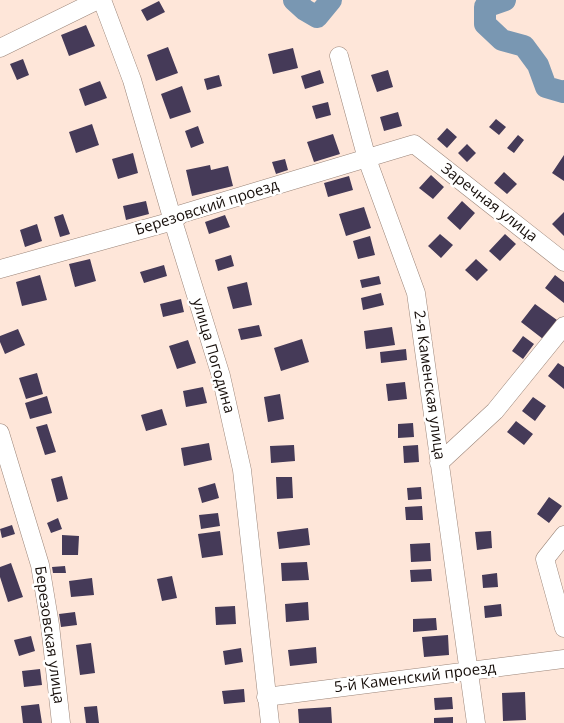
<!DOCTYPE html>
<meta charset="utf-8">
<style>
body{margin:0}
canvas{display:block;background:#fee6d9}
</style>
<canvas width="564" height="723"></canvas>
<script>
const context = document.querySelector('canvas').getContext('2d');
context.lineJoin = 'round';
function strokePath(path, color, width, dash) { context.strokeStyle = color; context.lineWidth = width; context.lineCap = dash ? 'butt' : 'round'; context.setLineDash(dash || []); context.stroke(path); }
function paint(path, color) { context.fillStyle = color; context.fill(path, 'evenodd'); }
function drawText(font, color, halo, rows, align = 'center') {
  context.font = font + ' "Open Sans",sans-serif'; context.lineWidth = 5; context.setLineDash([]); context.textBaseline = 'middle'; context.strokeStyle = halo; context.fillStyle = color; for (const [text, x, y, turn = 0] of rows) {
    context.save(); context.translate(x, y); context.rotate((+turn || 0) * Math.PI / 180); context.textAlign = isNaN(turn) ? turn : align; if (halo) context.strokeText(text, 0, 0); context.fillText(text, 0, 0); context.restore();
  }
}
strokePath(new Path2D(`
 M294 0 305 10 317 17 331 0
 M505 0 485 7V24L502 40 524 46 538 65 546 87 563 92 564 91`), '#7997b2', 22);
paint(new Path2D(`
 M159 1 165 12 147 21 141 10Z
 M86 25 95 46 69 56 61 35Z
 M168 47 178 73 156 81 147 55Z
 M293 48 298 68 273 74 268 54Z
 M23 59 29 75 17 80 10 64Z
 M320 70 324 83 305 89 301 76Z
 M388 70 393 87 377 92 371 75Z
 M219 75 222 86 207 90 204 79Z
 M100 81 107 98 85 106 79 89Z
 M182 86 191 112 170 119 161 94Z
 M328 102 331 115 316 119 312 106Z
 M398 112 402 126 384 131 380 117Z
 M496 119 506 127 499 135 489 127Z
 M92 124 99 145 76 153 69 132Z
 M198 126 204 143 191 148 185 131Z
 M447 128 457 137 447 148 437 139Z
 M333 134 340 154 314 162 307 142Z
 M518 135 524 140 514 153 507 148Z
 M467 144 476 153 467 162 458 153Z
 M133 153 138 173 118 179 112 159Z
 M564 155V181L552 173Z
 M285 159 288 170 276 174 272 162Z
 M210 165 211 170 228 166 233 186 192 196 186 170Z
 M504 172 517 184 507 194 494 183Z
 M431 175 444 187 433 199 419 188Z
 M349 176 353 190 328 197 324 183Z
 M146 201 149 214 126 220 123 206Z
 M462 201 475 213 460 230 447 218Z
 M364 207 371 228 346 236 339 214Z
 M564 212V236L552 224Z
 M63 214 70 234 60 237 54 217Z
 M225 215 230 227 209 234 205 222Z
 M37 224 42 241 25 247 20 230Z
 M440 234 453 245 441 258 428 246Z
 M505 234 516 244 500 261 489 251Z
 M370 236 375 255 358 259 353 241Z
 M231 255 234 266 218 271 215 260Z
 M90 259 96 281 75 287 69 264Z
 M476 259 488 270 477 281 465 270Z
 M164 265 167 276 144 283 140 272Z
 M40 275 47 300 22 306 16 282Z
 M555 275 564 282V303L545 288Z
 M379 276 381 284 362 288 360 280Z
 M247 282 252 305 233 309 227 287Z
 M381 293 384 305 363 310 361 298Z
 M181 299 184 312 163 317 160 304Z
 M535 304 557 320 543 339 521 322Z
 M259 325 262 336 241 340 238 329Z
 M392 327 395 345 366 349 364 331Z
 M18 329 25 345 5 354 0 342V336Z
 M523 336 534 344 523 359 512 351Z
 M302 339 309 362 281 371 274 348Z
 M188 340 196 363 177 369 169 346Z
 M406 349 407 360 381 363 380 352Z
 M558 363 564 367V389L548 376Z
 M37 373 43 394 26 399 19 378Z
 M405 382 407 399 388 401 386 384Z
 M203 387 207 403 186 407 183 391Z
 M280 394 284 419 268 422 264 397Z
 M47 396 52 413 30 419 25 403Z
 M533 397 546 406 535 421 522 411Z
 M162 409 167 425 146 431 141 415Z
 M516 421 533 434 524 445 507 432Z
 M413 423 414 437 398 438V424Z
 M47 424 56 452 45 455 36 427Z
 M209 443 212 460 184 466 181 448Z
 M294 445 295 461 271 463 270 446Z
 M418 445 419 462 404 463 403 446Z
 M62 476 68 499 57 502 51 479Z
 M276 477H292L293 498 277 499Z
 M215 483 219 498 202 503 198 488Z
 M421 487 422 499 408 500 407 488Z
 M549 497 562 506 549 523 537 514Z
 M422 506 423 520H406L405 507Z
 M218 513 220 526 201 529 199 515Z
 M58 518 62 529 51 533 47 523Z
 M12 525 15 534 2 538 0 529Z
 M308 528 310 545 279 549 277 532Z
 M220 531 223 555 202 558 198 534Z
 M491 531 492 548 477 550 475 532Z
 M62 535 79 536 78 555H62Z
 M430 543 431 561 411 562 410 544Z
 M307 562 309 580 282 581 281 563Z
 M11 563 23 597 8 602 0 577V567Z
 M65 566 66 573H53L52 567Z
 M431 569 432 581 411 582 410 570Z
 M497 573 498 587 483 588 482 575Z
 M172 576 177 598 162 601 157 579Z
 M92 578 94 595 71 597 69 581Z
 M308 602 309 620 286 622 285 604Z
 M501 604 502 616 485 618 484 606Z
 M235 606 236 624 216 625 215 607Z
 M75 612 77 625 61 627 59 614Z
 M436 618 437 630 413 632V619Z
 M448 635 449 655 424 657 422 637Z
 M31 636 35 651 19 656 14 640Z
 M91 643 95 673 80 675 76 645Z
 M316 647 317 663 290 666 288 650Z
 M241 648 243 662 225 665 223 651Z
 M40 669 42 685 24 687 22 671Z
 M244 689 245 702 224 704 222 691Z
 M525 692 526 720 503 721 502 693Z
 M452 697 453 709 435 710 434 698Z
 M39 704 42 723H23L21 706Z
 M97 706 99 723H86L84 707Z
 M331 707 332 723H299L298 709Z
 M453 717V723H434V718Z`), '#453a58');
const minor = new Path2D(`
 M102 0 132 80 173 221 221 376 242 470 270 723
 M0 48 98 0
 M339 56 367 159 416 293 476 723
 M0 269 173 221 181 214 414 144 564 262
 M0 433 40 565 50 625 61 723
 M439 463 495 411 564 326
 M564 535 545 559 564 628
 M266 697 564 659`);
strokePath(minor, '#9b8579', 19);
strokePath(minor, '#fff', 18);
drawText('15px', '#160e0a', '#fff', [
 ["Заречная улица",489,203,38],
 ["Березовский проезд",207,208,-18],
 ["улица Погодина",213,356,74],
 ["2-я Каменская улица",429,385,82],
 ["Березовская улица",49,635,82],
 ["5-й Каменский проезд",415,678,-7]
]);
</script>
